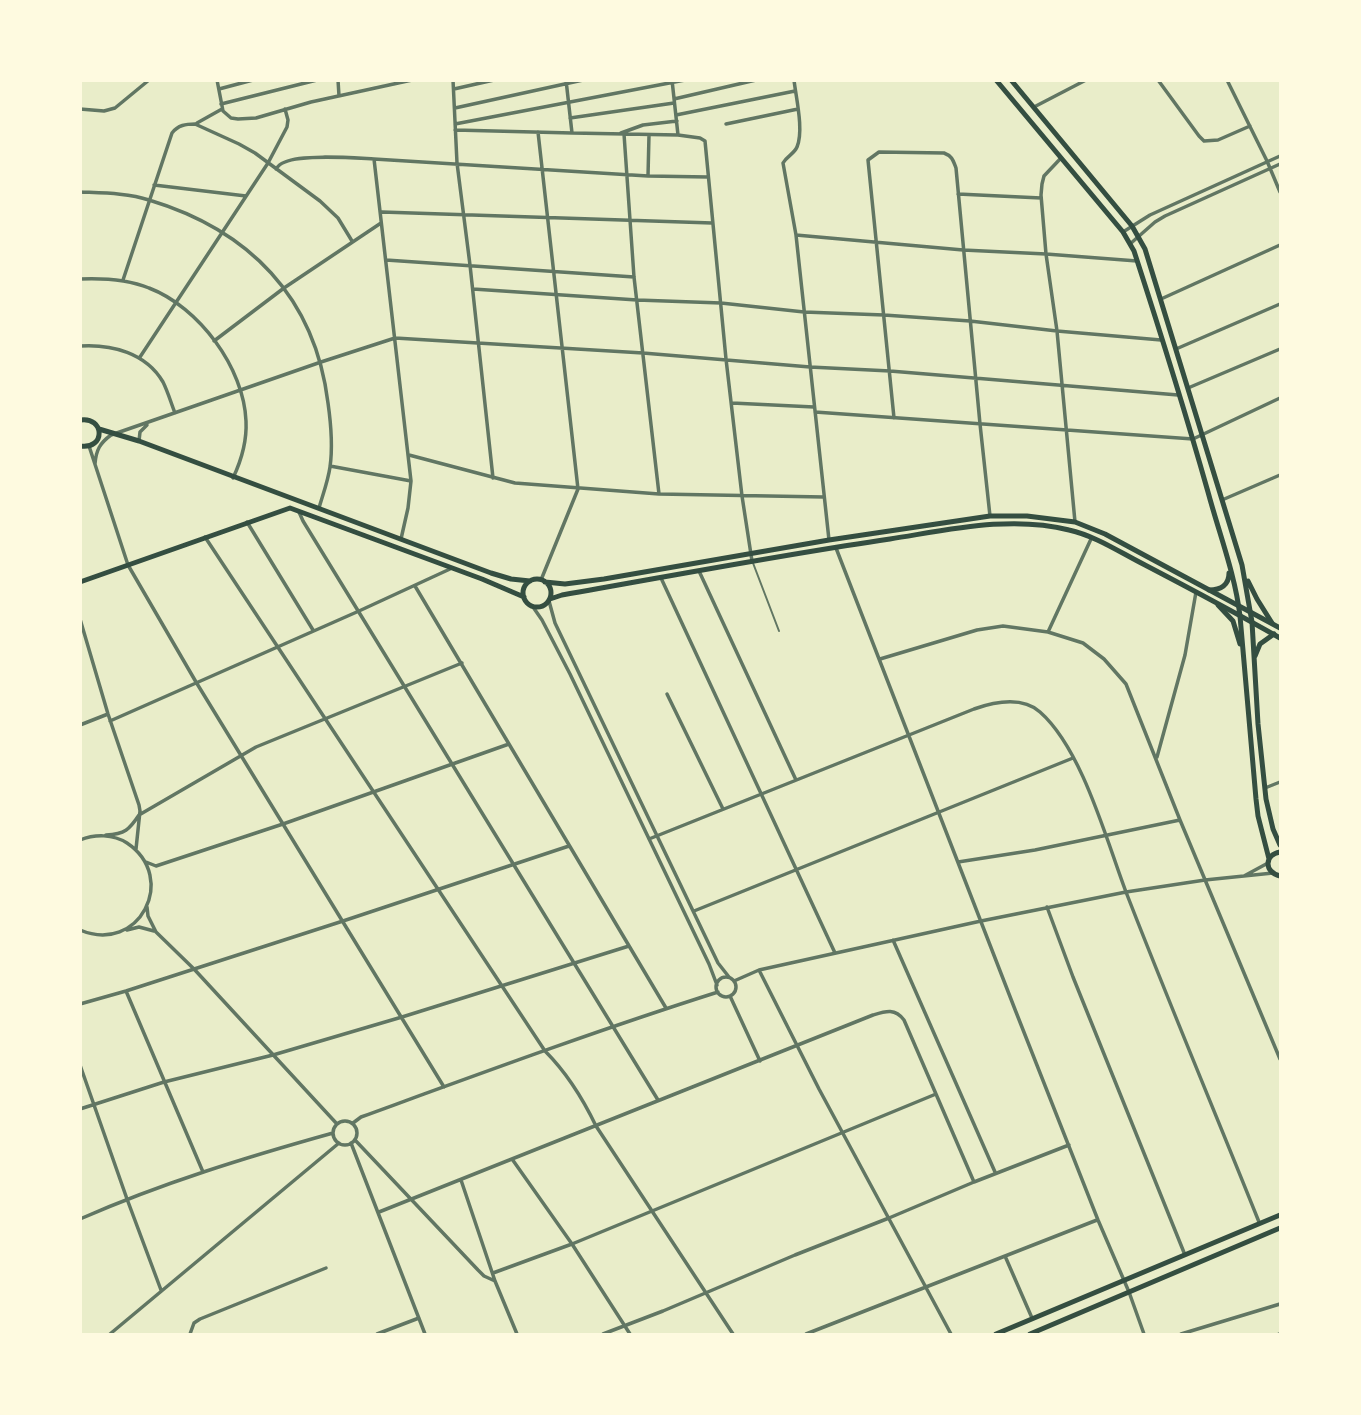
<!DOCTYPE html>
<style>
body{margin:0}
#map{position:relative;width:1361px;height:1415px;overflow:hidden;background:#e9edc9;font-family:Lora,serif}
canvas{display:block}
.frame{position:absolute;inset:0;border:82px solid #fefae0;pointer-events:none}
</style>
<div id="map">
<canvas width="1361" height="1415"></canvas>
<div class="frame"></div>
</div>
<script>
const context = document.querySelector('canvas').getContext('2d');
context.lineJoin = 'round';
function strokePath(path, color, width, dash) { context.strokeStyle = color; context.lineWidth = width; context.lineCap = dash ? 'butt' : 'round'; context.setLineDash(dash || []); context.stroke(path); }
strokePath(new Path2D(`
 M753 563 779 631`), '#617663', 2);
strokePath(new Path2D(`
 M217 80 223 111 231 118 238 119 256 118 311 102 412 80
 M338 80 339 96
 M453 80 457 163 470 265 493 478
 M566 80 572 133 678 135 700 138 705 141 726 359 742 496 752 561
 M672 80 678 135
 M794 80C796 98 804 130 797 147 794 154 787 156 783 163L796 235 829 540
 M1158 80 1199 136 1204 141 1218 140 1250 126
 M1227 80 1267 161 1280 192
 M219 89 253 80
 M454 89 494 80
 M674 99 756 80
 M221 104 317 80
 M1034 107 1086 80
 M455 108 583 80
 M80 109 104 111 115 108 149 80
 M676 115 795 91
 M570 118 674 103
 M197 123 222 109
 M455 124 685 80
 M726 124 798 109
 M455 130 572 133
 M538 132 578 489 541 580
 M621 133 643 125 677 121
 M624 134 634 277 659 494
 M1061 158 1044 176 1042 184 1041 195 1046 254 1057 331 1075 522
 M374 159 648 176 708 177
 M276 169C279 165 280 164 285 162 302 154 354 158 374 159L411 481 408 508 401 539
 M648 176 649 135
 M154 185 246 196
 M80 192C103 193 128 193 149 200 249 230 315 297 328 403 331 424 333 446 330 467 328 481 323 494 319 508
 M958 194 1041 198
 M382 212 712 223
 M1123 232 1150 215 1280 156
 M796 235 963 250 1046 254 1137 261
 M1130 244 1155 222 1165 216 1280 164
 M386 260 634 277
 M80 279C104 278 127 279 149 288 199 307 244 368 246 421 247 441 242 459 233 478
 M123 280 172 133C178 125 186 124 195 124L239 144 255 153 320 201 338 218 352 241
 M473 289 637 300 721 303 804 312 884 315 970 321 1057 331 1161 340
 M1161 299 1280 245
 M214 341 284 288 381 223
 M80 346C112 344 146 353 163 382 168 392 171 403 175 413
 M1176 349 1280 304
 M140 357 268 163 287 127 288 120 285 109
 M1188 388 1280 349
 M732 403 814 407
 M815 412 1193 439 1280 398
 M894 418 868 160 879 152 944 153C952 156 953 160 956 168L980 424 990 516
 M139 441 140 432 147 425
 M89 446 128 565 196 682 444 1087
 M409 455 515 483 659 494 824 497
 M95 464C96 450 100 443 111 435L321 362 395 338 643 353 810 367 890 371 1178 395
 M330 466 411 481
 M1222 500 1280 475
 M299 512 303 521 658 1100
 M247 522 313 630
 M205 537 545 1051C567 1073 583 1099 596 1126L733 1334
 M836 548 1016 1012 1098 1220 1129 1292 1144 1334
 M699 571 796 780
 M661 578 835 953
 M415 586 666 1008
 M549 601 555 623 718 963 729 977
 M533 607 542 620 570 674 709 964 717 985
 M80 619 108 714 139 805 140 811 136 849
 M1048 632 1091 539
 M880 659 977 630 1003 626 1048 632 1083 643 1104 659 1126 684 1180 820 1280 1059
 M667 694 723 809
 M110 721 359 611 450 569
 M80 725 108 714
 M1157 757 1185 655 1196 592
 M1265 788 1280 782
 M106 835C125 834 129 830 139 815L256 747 462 663
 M649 839 974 709C994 702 1022 696 1040 712 1082 749 1106 839 1126 892 1169 1003 1215 1112 1259 1222
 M80 840C95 834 113 834 127 843 179 878 139 955 80 930
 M146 862 156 866 283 824 509 744
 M958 862 1035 850 1180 820
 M1244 876 1268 863
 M147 907 148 916 156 932 194 969 337 1124
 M1047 907 1073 977 1185 1255
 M694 911 1073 758
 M127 930 139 927 154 931
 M893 940 995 1172
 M759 970 819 1089 951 1334
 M716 987a10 10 0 1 1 20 0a10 10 0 1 1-20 0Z
 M734 981 759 970 981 921 1126 892 1205 880 1273 873
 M126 991 203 1172
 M730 996 760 1061
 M80 1004 126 991 343 921 569 846
 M80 1065 127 1199 161 1290
 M80 1109 164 1082 273 1055 402 1017 629 946
 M333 1133a12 12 0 1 1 24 0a12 12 0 1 1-24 0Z
 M353 1123 361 1117C479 1074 598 1030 718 992
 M355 1140 478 1270 484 1276 495 1281
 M351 1143 425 1334
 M512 1159 572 1244 630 1334
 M461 1180 495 1281 517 1334
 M379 1212 873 1015C886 1011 895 1008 904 1020L974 1182
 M80 1219C162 1183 247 1157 333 1133
 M1005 1256 1032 1318
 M493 1273 572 1244 936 1094
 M110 1334 339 1143
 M190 1334 194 1323 200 1319 326 1268
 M377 1334 419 1318
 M603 1334 663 1311 795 1255 889 1218 974 1182 1069 1145
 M806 1334 1097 1220
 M1181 1334 1280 1304
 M1279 1334H1280`), '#617663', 3.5);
strokePath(new Path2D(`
 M80 420C105 416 106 450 80 446
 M99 429 139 441 491 573 511 579 530 581
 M523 593a14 14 0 1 1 28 0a14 14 0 1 1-28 0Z
 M80 582 290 508 482 579 524 597
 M545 582 565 584 604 579 829 540 990 516H1027L1075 522 1105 534 1280 628
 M550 599 562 595C671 576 780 555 890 539 948 530 1011 515 1069 530 1096 536 1121 553 1145 565 1191 589 1236 613 1280 638`), '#344e41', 5);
strokePath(new Path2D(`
 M996 80 1123 232 1134 251C1160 331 1185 411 1208 492 1219 533 1235 574 1240 616L1256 799 1258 816 1269 859
 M1011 80 1132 226 1145 249 1242 565 1252 622 1258 724 1266 799 1273 829 1280 845
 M1248 581 1257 599 1272 623
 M1209 590C1221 590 1229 585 1229 573
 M1218 605 1233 621 1240 644
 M1255 656 1260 644 1274 634
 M1280 852C1264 855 1264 872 1280 876
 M996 1334 1280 1215
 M1030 1334 1280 1228`), '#344e41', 5);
</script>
